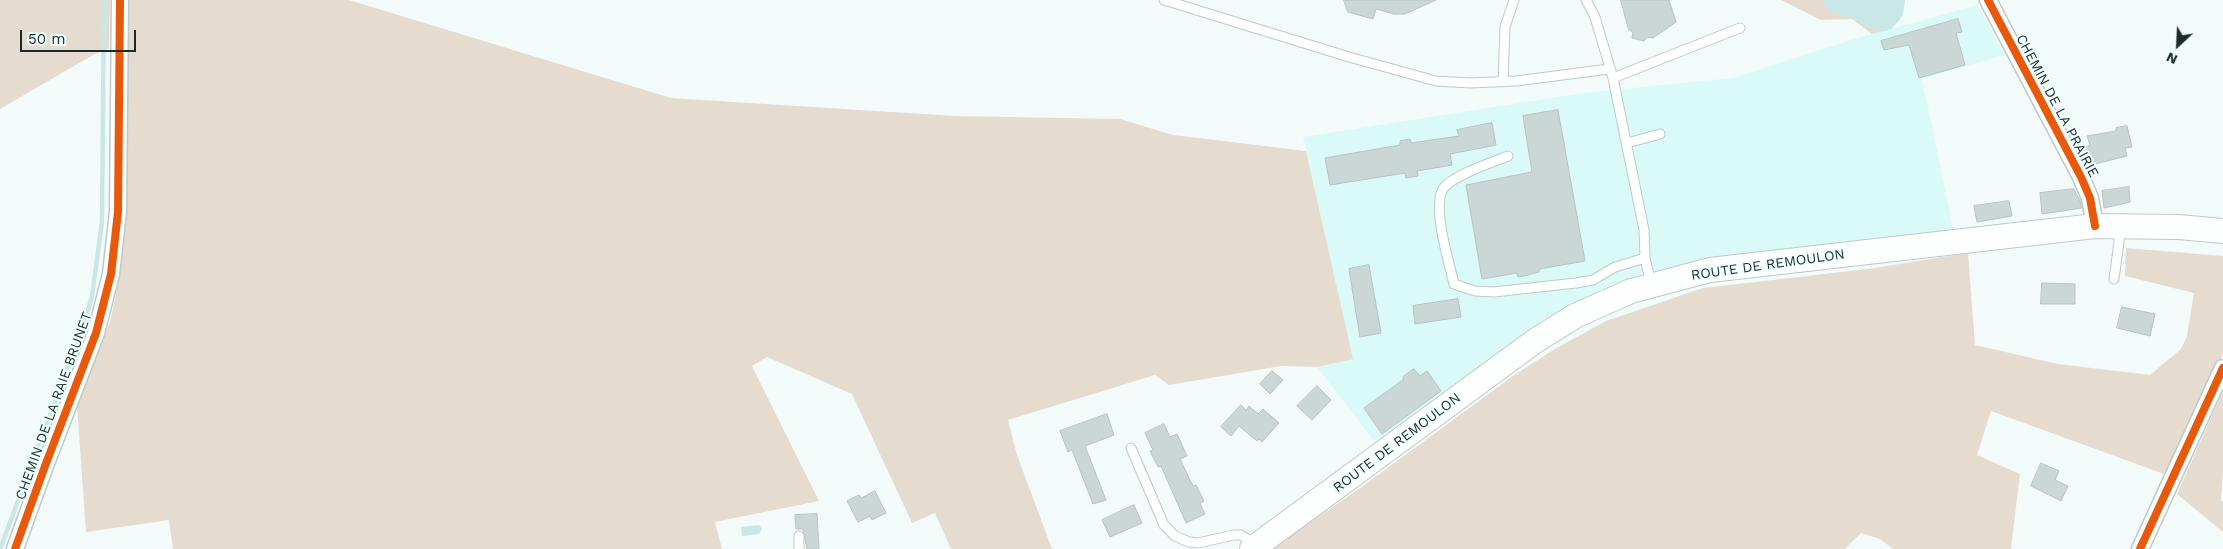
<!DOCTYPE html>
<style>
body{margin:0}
#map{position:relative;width:2223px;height:549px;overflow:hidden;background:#f2fbfa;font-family:"Work Sans",sans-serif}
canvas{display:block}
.north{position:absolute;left:2153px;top:20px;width:50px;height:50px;-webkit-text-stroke:4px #eefffd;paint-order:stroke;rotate:205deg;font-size:14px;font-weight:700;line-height:20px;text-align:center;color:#1b2b2a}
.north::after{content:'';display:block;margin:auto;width:18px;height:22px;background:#1b2b2a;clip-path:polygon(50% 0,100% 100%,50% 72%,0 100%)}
.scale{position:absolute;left:20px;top:30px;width:116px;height:22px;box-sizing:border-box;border:2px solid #1b2b2a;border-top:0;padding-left:6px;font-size:15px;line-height:18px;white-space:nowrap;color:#1b2b2a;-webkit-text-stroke:4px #eefffd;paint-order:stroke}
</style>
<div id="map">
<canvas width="2223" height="549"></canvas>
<div class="north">N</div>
<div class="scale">50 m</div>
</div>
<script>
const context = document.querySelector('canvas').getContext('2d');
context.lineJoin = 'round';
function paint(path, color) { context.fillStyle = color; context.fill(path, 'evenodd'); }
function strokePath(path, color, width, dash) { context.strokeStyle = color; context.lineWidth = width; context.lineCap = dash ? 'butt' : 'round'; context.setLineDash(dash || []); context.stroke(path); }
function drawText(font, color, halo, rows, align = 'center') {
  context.font = font + ' "Work Sans",sans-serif'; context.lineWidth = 4; context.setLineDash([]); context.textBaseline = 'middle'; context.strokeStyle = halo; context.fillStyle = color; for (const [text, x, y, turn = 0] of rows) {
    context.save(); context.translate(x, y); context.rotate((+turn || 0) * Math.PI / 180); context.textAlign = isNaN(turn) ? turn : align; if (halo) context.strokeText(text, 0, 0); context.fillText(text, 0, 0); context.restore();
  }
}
paint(new Path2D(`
 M1978 5 2004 55 1922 79 1954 232 1682 264 1637 275 1606 287 1561 310 1525 333 1378 446 1317 367 1352 358 1303 137 1583 93 1733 78 1854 39Z`), '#dafaf8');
paint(new Path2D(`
 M0 0H110L109 48 93 55 0 109Z
 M126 0H349L671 98 955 116 1120 119 1173 135 1306 151 1353 359 1317 367 1281 366 1169 385 1155 375 1008 420 1017 455 1052 549H951L935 513 912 523 852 394 767 357 752 366 819 501 715 522 722 549H173L169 520 86 532 77 405 110 322 120 274 124 224Z
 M1781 0H1898L1902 2 1892 29 1872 34 1852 19 1821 20Z
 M2126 248 2223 256V354L2164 474 1991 411 1977 455 2020 474 2011 549H1893L1880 539 1861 533 1845 549H1271L1363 486 1513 376 1553 350 1606 321 1703 288 1868 269 1968 253 1975 345 2058 364 2150 375 2181 349 2187 336 2194 293 2125 276Z
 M2223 391V469L2221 500 2223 502V532L2177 494Z`), '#e5dccf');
paint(new Path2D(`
 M759 525 762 529 759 534 742 536 741 527Z`), '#c9e7e5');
strokePath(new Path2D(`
 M0 549 83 327 92 296 102 222 104 0`), '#c9e7e5', 4.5);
strokePath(new Path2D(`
 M1838 0 1858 5 1874 15 1883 17 1889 11 1891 0`), '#c9e7e5', 28);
const building = new Path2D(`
 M1344 0H1436L1405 14H1394L1376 9 1373 19 1348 12Z
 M1621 0H1669L1676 22 1653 38 1647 37 1644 41 1632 38 1633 32 1629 30Z
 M1958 19 1962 32 1956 33 1965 65 1919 78 1909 45 1884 50 1881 41Z
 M1558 110 1585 261 1539 269V272L1524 276 1518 277 1517 273 1482 279 1466 185 1532 172 1523 116Z
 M1492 123 1496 145 1450 154 1452 165 1417 171 1418 176 1406 178 1405 173 1330 185 1325 158 1400 145V141L1410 139 1411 143 1459 136 1457 130Z
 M2127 126 2132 147 2125 148 2127 156 2087 166 2079 151 2090 145 2087 136 2116 131V128Z
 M2129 187 2130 202 2104 208 2102 191Z
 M2074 189 2080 201 2082 208 2042 214 2040 193Z
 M2009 201 2012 216 1977 222 1974 206Z
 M1369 265 1381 333 1360 337 1349 269Z
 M2042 283 2075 284V304H2041Z
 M1458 299 1461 317 1415 324 1413 306Z
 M2122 307 2155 314 2150 336 2117 328Z
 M1414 369 1420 376 1427 371 1441 391 1382 434 1364 408 1404 379 1403 377Z
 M1272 371 1283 380 1270 394 1260 384Z
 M1317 386 1331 400 1312 420 1297 406Z
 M1241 405 1246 410 1249 406 1258 414 1263 409 1279 423 1262 442 1259 439 1257 441 1239 426 1231 436 1221 427Z
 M1107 414 1114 435 1085 446 1106 500 1093 504 1072 450 1068 452 1060 431Z
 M1164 424 1170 437 1177 434 1187 456 1180 459 1193 486 1196 485 1204 501 1200 503 1205 514 1186 523 1161 466 1158 467 1150 451 1153 450 1145 433Z
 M2041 463 2059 471 2055 480 2068 486 2061 501 2031 486Z
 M875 491 886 513 872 520 870 516 858 522 847 501 859 495 861 498Z
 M1134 505 1142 523 1110 537 1102 520Z
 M817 514 819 549H807L803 529H796L795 515Z`);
paint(building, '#cad7d6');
strokePath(building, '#b7c3c2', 1);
const lane = new Path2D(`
 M1164 0 1349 57 1436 81 1470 83 1516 81 1609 69
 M1586 0 1595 17 1613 78 1644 230 1645 258 1651 284
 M1613 78 1740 28
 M1503 81 1505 27 1514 0
 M1627 143 1660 134
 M1508 156C1493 162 1451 176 1443 189 1432 208 1449 262 1454 284L1475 291 1494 292 1576 283 1593 280 1615 267 1645 258
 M2114 279 2119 242V227
 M1131 448 1164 525 1175 536 1189 542 1198 543 1234 535H1241L1255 544
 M799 536V549`);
const street = new Path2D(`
 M1988 0 2081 177 2090 198 2095 226
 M15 549 45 466 96 333 111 274 118 212 120 0
 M2140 549 2223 368`);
const secondary = new Path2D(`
 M1252 549 1535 341 1575 316 1631 291 1710 270 2095 226 2179 227 2223 231`);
strokePath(lane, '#bec9c8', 11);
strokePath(street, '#bec9c8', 19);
strokePath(secondary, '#bec9c8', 26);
strokePath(lane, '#fdfefe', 9);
strokePath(street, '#fdfefe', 16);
strokePath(secondary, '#fdfefe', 24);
strokePath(new Path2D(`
 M1988 0 2081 177 2090 198 2095 226
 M15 549 45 466 96 333 111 274 118 212 120 0
 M2140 549 2223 368`), '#e8590c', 8);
drawText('14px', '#1b2b2a', '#eefffd', [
 ["CHEMIN DE LA PRAIRIE",2057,106,62],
 ["ROUTE DE REMOULON",1768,265,-8],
 ["CHEMIN DE LA RAIE BRUNET",54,406,-70],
 ["ROUTE DE REMOULON",1397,443,-37]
]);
</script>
